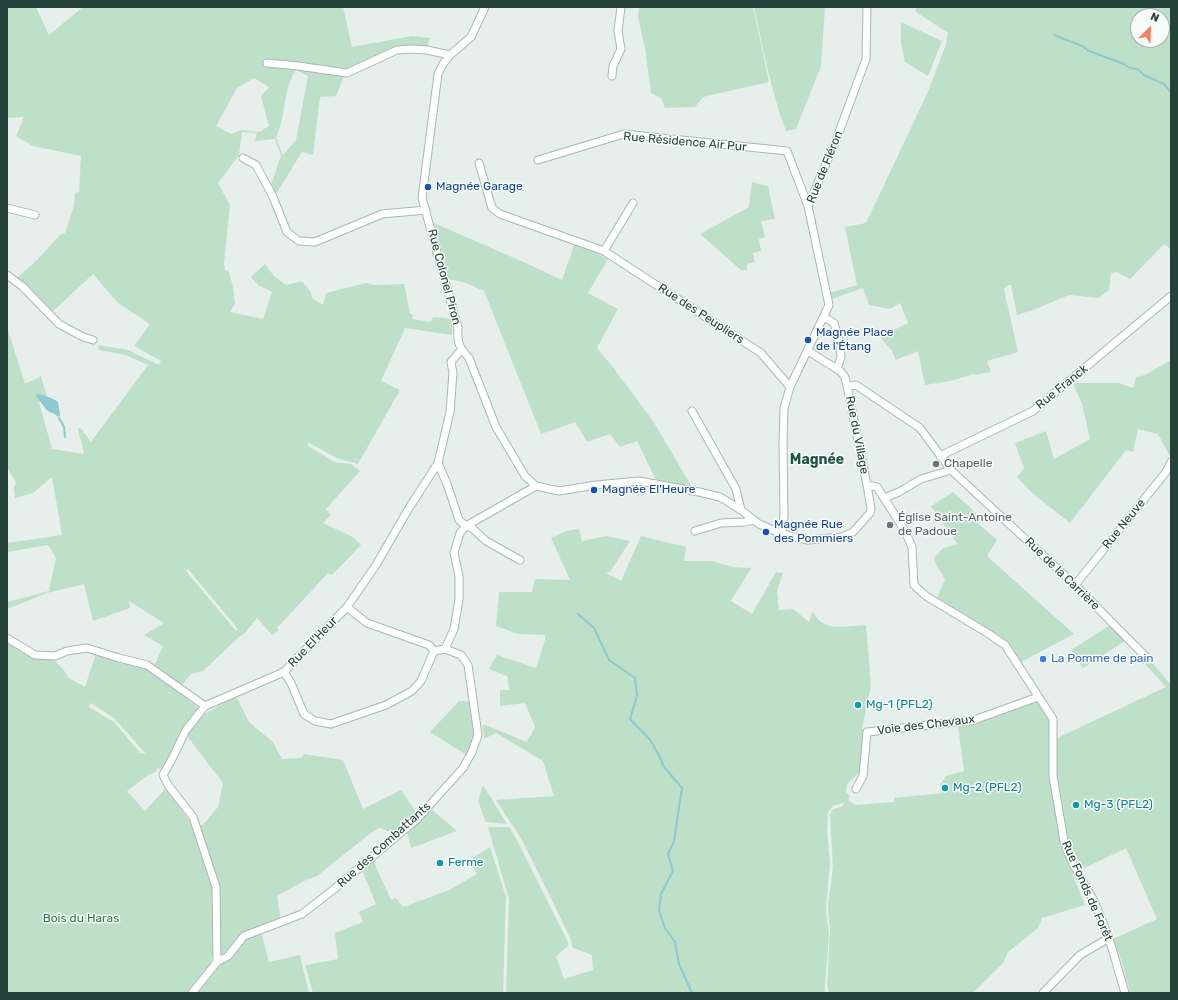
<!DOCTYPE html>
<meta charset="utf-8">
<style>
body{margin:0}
#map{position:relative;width:1178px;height:1000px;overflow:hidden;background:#e6efeb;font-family:Rubik,sans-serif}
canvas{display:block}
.frame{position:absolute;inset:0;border:8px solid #24423a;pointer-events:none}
.north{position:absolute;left:1130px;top:8px;width:40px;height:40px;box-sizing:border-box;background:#f7fbf9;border:1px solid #a3b1ad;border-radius:50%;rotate:24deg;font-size:11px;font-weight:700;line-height:16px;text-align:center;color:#24423a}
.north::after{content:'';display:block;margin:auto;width:14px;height:18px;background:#f4845f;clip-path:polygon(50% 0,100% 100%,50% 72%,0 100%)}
</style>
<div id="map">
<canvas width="1178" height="1000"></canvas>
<div class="frame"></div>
<div class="north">N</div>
</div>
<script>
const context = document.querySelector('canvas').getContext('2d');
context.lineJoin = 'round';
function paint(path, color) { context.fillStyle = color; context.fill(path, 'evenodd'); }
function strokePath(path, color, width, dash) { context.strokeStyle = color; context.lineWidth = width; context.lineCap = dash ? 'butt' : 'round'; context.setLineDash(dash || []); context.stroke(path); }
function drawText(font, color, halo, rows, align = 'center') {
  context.font = font + ' Rubik,sans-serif'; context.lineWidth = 3; context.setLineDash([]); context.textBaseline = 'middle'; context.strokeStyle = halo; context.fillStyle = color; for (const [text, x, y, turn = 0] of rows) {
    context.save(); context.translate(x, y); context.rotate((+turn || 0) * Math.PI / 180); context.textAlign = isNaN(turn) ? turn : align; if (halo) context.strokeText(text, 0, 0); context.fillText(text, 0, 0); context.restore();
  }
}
paint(new Path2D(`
 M7 7H36L49 35 83 7H343L352 47 412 36 430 38 427 47 400 46 347 69 336 96 320 97 313 155 302 152 276 194 271 185 281 156 275 139 255 141 257 133 242 132 239 155 218 183 230 205 224 263 225 270 229 272 233 287 235 304 230 312 263 319 272 292 258 285 251 277 265 264 274 276 286 285 302 281 311 292 312 298 323 305 326 293 366 283 374 285 404 284 410 313 413 315 412 319 431 322 433 317 452 319V335L405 328 381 381 400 390 358 464 337 458 309 443 307 445 334 462 351 464 360 471 326 509 331 515 323 523 353 537 361 545 332 575 328 573 277 628 279 630 272 635 257 618 243 635 240 636 203 671 191 674 180 687 154 667 163 646 144 635 164 623 129 601 130 608 93 621 84 584 47 593 7 609V602L49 591 56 558 48 545 7 552V543L62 535 52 477 33 493 15 498 14 487 16 483 8 469H7V327L25 384 41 376 48 400 39 402 52 449 84 454 78 429 80 427 91 442 148 365 126 355 99 350 98 345 128 350 159 365 161 361 134 346 150 324 118 303 93 274 50 314 16 279 37 260 60 235 65 233 74 206 75 193 79 192 81 156 33 146 16 136 24 117 7 118ZM296 70 308 76 296 140 283 155 276 138C287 115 282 91 296 70ZM254 78 269 87 261 96 269 126 259 132 241 130 231 134 216 126 237 88ZM188 569 238 629 236 631 186 571Z
 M639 7H753L769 82 703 97 695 107 665 108 661 98 651 93 645 48 638 17Z
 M754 7H825L821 66 796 129 786 131C771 91 763 49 754 7Z
 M916 7H1171V250L1164 244 1130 279 1117 272 1111 273 1109 290 1098 298 1069 295 1033 310 1017 315 1011 285H1008L1004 289 1018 352 987 361 991 372 976 375 973 374 951 381 925 385 918 351 896 360 892 351 880 337 908 323 900 303 890 309 869 305 863 288 832 299 829 293 857 285 845 227 866 223 927 94 945 47 948 33 916 12ZM1138 16H1162V40H1138Z
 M901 22 942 41 928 76 905 62 901 43Z
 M752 182 768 186 775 219 761 221 765 237 759 239 761 251 753 253 755 262 747 264V270H741L700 234 749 207Z
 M434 223 528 264 562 280 575 243 608 259 588 293 618 309 597 348 612 366 653 421 692 487 657 482 637 441 620 447 610 434 587 442 575 422 541 434 484 291 466 283 449 279Z
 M1171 360V456L1170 457 1158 434 1138 429 1133 452 1126 450 1070 523 1032 493 1017 477 1024 468 1015 443 1046 431 1054 459 1090 439 1082 404 1073 383H1119L1133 388 1136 377 1145 375Z
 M953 492 977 514 973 519 997 540 987 556 1074 634 1021 662 1008 642 997 634 937 598 945 579 937 566 934 558 943 548 958 544 931 506Z
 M579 529 582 541 607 536 630 541 610 572 606 573 621 581 641 536 686 547 684 561H712L733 567 751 568 731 601 752 614 776 572 783 573 777 591 779 610 793 609 809 622 813 611C822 633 846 626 866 625L871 685 862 729 865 733 860 772 847 784 846 792 850 796 848 800 855 805 894 802V798L942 793 940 785 946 776 964 771 958 726 978 722 1036 701 1044 707 1050 725 1049 769 1056 818 1062 845 1072 864 1069 865 1085 905 1042 918 1038 928 1008 952 1003 963 973 993H829L827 986 830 933 828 906 833 867 830 815 832 810 842 806 845 802 833 806 828 813 827 830 830 863 826 909 829 935 825 986V993H506L509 899 488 827H509L516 838 568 942V946L556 956 564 979 593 970 592 955 573 948 571 940 552 900 522 840 496 800 554 796 543 761 496 733 484 739 483 724 527 742 535 727 525 703 500 706V690H509L507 676 489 669 497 655 536 668 545 640V635L518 634 496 626 499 592H532L535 579 570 580 551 538 566 531Z
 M1110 625 1125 641 1083 668 1071 650Z
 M7 641C21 650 35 660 52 658L63 669 69 678 85 687 96 653 146 667 198 708 189 720 168 762 160 769 157 768 156 772 148 775 127 791 145 811 167 787 170 795 193 825H203L218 807 223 783 187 736 194 722 201 716 236 696 249 722 273 742 282 759 301 758 304 754 343 760 363 809 401 790 418 815 395 834 380 828 372 832 317 876 304 881 277 896 281 921 252 930 224 957 215 949 210 964 190 993H7ZM91 703 115 719 146 754 140 753 114 722 89 707Z
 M1149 659 1171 685V993H1130L1123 965 1113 939 1157 919 1126 848 1083 869 1066 838 1054 772 1057 738 1166 687 1145 664Z
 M459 701 472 702 477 736 468 756 430 732Z
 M483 785 507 824 486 822 478 801Z
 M430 808 457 831 411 848 406 829Z
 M490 847 506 897 503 993H313L305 965 338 959 335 933 363 922 359 912 376 904 361 868 372 858 391 900 396 898 403 907 449 890 477 874 469 860Z
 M261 931 269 962 300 955 309 993H194L210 973 228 960 241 943Z`), '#bfe0c8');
paint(new Path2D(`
 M37 394C43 395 53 398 58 402L60 415 59 418C56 414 54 414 50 412 44 409 41 401 36 396Z`), '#8ec9d4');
strokePath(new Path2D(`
 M1054 35 1082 46 1089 51 1124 64 1130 68 1138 69 1144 75 1164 84 1171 92
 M59 418 64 427 65 437
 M578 614 594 628 609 660 635 678 637 696 630 719 650 740 659 755 664 767 682 788 674 841 668 854 673 871 661 894 659 910 665 928 675 942 679 964 692 993`), '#8ec9d4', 2);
const minor = new Path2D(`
 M485 7 471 37 450 55 443 64 438 74 422 198 458 328C457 343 459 347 469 358L496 427 525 476 536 486 559 491 596 485 639 481 699 492 720 497 741 510 759 524 782 534 808 540 842 537 853 532 870 513 871 509 867 485 847 386 845 377 840 371 808 351
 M267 63 298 66 347 73 397 50 411 49 427 50 450 55
 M612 76 613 66 621 49 618 31 621 7
 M243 158 256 165 273 197 287 232 299 241 315 242 382 214 426 210
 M538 160 624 134 787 151 808 206 829 305 790 387 784 408 783 442 784 516 782 534
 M479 163 492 208 500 214 604 251 761 353 790 387
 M808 206 835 143 866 59 867 7
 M7 208 35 215
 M604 251 633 203
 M7 275 22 286 59 324 83 337 93 340
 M824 317 834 323 840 344 841 357 837 369
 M847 386 856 385 920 428 951 470 1075 585 1146 657
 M692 411 736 489 741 510
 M940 456 1033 411 1171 296
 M438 463 447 484 459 520 466 526 472 528 486 541 520 560
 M867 485 877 487 905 531 912 547 914 585 926 596 989 634 1005 645 1053 719V776L1064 841 1073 864 1095 903 1109 938 1125 993
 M884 498 899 492 921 479 951 470
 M695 531 721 523 745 522 753 520
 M1075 585 1166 472 1171 462
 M347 607 367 623 429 645 434 651
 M7 638 35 655 55 656 67 651 87 648 119 658 147 665 205 706
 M284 672 291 683 304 714 315 721 331 724 386 705 412 691 421 681 434 651 445 649
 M856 789 863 776 867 732 974 720 1038 697
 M217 962 216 887 193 817 168 785 163 775 172 759 186 730 205 706 284 672 347 607 376 565 409 508 438 463 450 412 453 373 451 362 461 350
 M192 993 217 962 228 956 244 936 302 914 333 890 417 819 463 768 472 752 478 735 468 665 461 655 445 649 454 629 459 600V576L454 553 460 533 466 526 536 486
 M1043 993 1080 955 1109 938`);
strokePath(minor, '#a8b8b2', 9);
strokePath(minor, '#fff', 7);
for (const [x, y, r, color] of [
 [428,187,4,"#1a4fb4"],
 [808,340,4,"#1a4fb4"],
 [936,464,4,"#6b7280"],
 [594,490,4,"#1a4fb4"],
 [890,525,4,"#6b7280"],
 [766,532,4,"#1a4fb4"],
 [1043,659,4,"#3f7fe0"],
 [858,705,4,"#0f9aa8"],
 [945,788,4,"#0f9aa8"],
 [1076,805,4,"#0f9aa8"],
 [440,863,4,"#0f9aa8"]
]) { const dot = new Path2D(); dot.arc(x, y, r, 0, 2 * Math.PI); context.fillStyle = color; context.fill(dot); strokePath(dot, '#f7fbf9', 1.5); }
drawText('12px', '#24423a', '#f7fbf9', [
 ["Rue Résidence Air Pur",685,142,5],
 ["Rue de Fléron",825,167,-68],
 ["Rue Colonel Piron",444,277,75],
 ["Rue des Peupliers",701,314,33],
 ["Rue Franck",1062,387,-39],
 ["Rue du Village",857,435,79],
 ["Rue Neuve",1124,524,-51],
 ["Rue de la Carrière",1062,574,44],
 ["Rue El'Heur",313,642,-46],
 ["Voie des Chevaux",926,725,-7],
 ["Rue des Combattants",384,845,-42],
 ["Rue Fonds de Forêt",1087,891,66]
]);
drawText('12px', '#164399', '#f7fbf9', [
 ["Magnée Garage",436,187],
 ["Magnée Place",816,333],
 ["de l'Étang",816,347],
 ["Magnée El'Heure",602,490],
 ["Magnée Rue",774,525],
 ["des Pommiers",774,539]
], 'left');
drawText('12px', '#5b616d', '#f7fbf9', [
 ["Chapelle",944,464],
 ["Église Saint-Antoine",898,518],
 ["de Padoue",898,532]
], 'left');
drawText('12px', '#366cbe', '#f7fbf9', [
 ["La Pomme de pain",1051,659]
], 'left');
drawText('12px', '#0d838f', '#f7fbf9', [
 ["Mg-1 (PFL2)",866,705],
 ["Mg-2 (PFL2)",953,788],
 ["Mg-3 (PFL2)",1084,805],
 ["Ferme",448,863]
], 'left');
drawText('12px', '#2d7a4b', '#f7fbf9', [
 ["Bois du Haras",81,919]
]);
drawText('bold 14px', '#1f5548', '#f7fbf9', [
 ["Magnée",817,460]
]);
</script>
